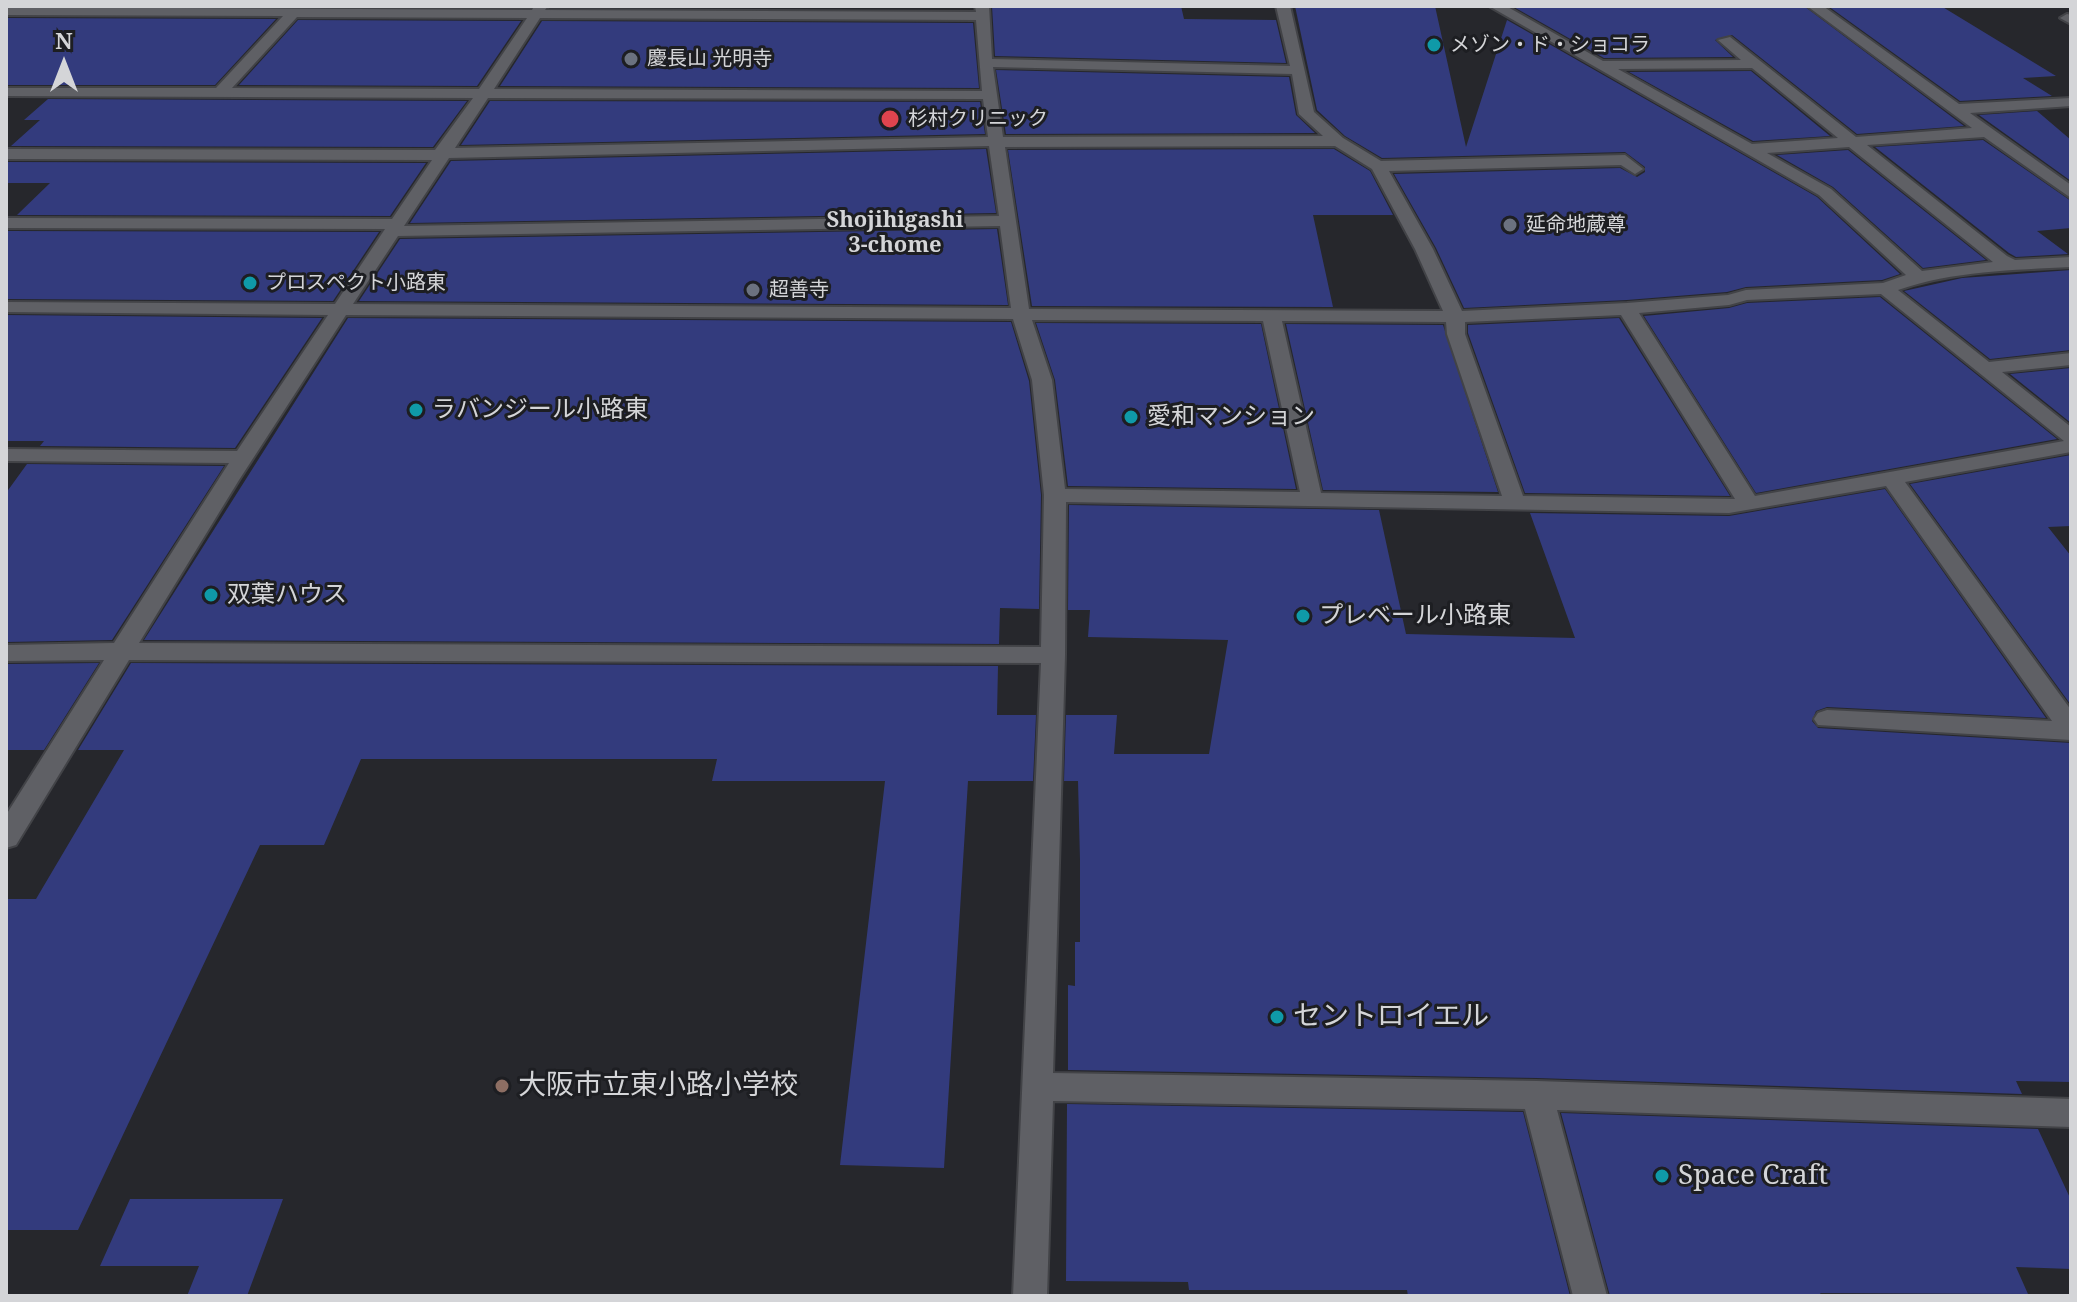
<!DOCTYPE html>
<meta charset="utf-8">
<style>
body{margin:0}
#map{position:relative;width:2077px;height:1302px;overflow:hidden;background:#26272c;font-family:"Noto Serif",serif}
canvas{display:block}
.frame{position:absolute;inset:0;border:8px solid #d4d5d8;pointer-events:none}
.north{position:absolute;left:24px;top:24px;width:80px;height:80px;-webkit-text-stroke:6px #1d1e22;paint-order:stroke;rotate:0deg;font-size:22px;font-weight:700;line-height:32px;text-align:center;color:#d4d5d8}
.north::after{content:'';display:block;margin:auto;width:28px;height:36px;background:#d4d5d8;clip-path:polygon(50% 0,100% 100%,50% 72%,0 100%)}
</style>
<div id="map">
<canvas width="2077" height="1302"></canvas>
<div class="frame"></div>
<div class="north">N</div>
</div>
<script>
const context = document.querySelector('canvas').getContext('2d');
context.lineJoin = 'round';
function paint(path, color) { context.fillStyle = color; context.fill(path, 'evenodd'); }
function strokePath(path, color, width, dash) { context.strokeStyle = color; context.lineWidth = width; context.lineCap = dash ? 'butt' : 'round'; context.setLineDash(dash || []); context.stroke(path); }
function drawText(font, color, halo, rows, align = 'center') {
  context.font = font + ' "Noto Serif","Noto Sans JP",serif'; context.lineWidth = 6; context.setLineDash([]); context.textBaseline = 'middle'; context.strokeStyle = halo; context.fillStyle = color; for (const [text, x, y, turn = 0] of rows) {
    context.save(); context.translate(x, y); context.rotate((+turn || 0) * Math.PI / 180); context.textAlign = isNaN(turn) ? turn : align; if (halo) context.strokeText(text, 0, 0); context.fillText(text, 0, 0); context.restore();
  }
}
paint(new Path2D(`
 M551 6H820V8L551 7Z
 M992 6H1181L1184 19 1276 20 1286 63 995 56Z
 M1295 6H1435L1466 147 1507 20 1817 197 1900 274 1882 280 1746 287 1727 292 1627 300 1464 308 1436 248 1394 174 1620 168 1637 177 1645 172V167L1625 152 1382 158 1345 136 1317 110Z
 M1512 6H1804L1964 126 1857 134 1732 35 1715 40 1733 57 1604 58Z
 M1828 6H1941L2056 76 2023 78 2052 96 1960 101Z
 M6 18 276 19 215 85H6Z
 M298 20 521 21 477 86 239 85Z
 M542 21 973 23 979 88 500 86Z
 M996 70 1289 77 1296 115 1315 133 1006 134Z
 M1751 71 1830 136 1753 141 1629 72Z
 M48 99 467 101 433 147 11 146 40 120H24Z
 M490 101 980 102 985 134 461 145Z
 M2037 111 2071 140V181L1979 115Z
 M1983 140 2071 201V228L2037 231 2068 254 2016 257 2009 253 1875 147Z
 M986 149 996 213 410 223 451 161Z
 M1334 149 1370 171 1393 215H1313L1333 307 1032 306 1008 150Z
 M1848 150 1986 260 1923 268 1833 187 1777 155Z
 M6 162 426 163 390 216 17 215 50 183H6Z
 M997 229 1008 305 359 301 400 239Z
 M6 231 379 232 333 301 6 299Z
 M2071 270V350L1990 359 1904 291 1962 278Z
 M1880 297 2057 439 1756 493 1644 316 1729 308 1747 303Z
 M6 315 322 318 235 448 40 446 44 441H6Z
 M348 318 1011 322 1029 381 1041 495 1039 609 1000 608 999 644 144 640Z
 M1619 318 1730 496 1525 493 1468 333V325Z
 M1036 323 1261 324 1296 489 1068 486 1055 380Z
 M1286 324 1443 325 1498 492 1323 490Z
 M2071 368V423L2010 374Z
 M2071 455V526L2048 527 2071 556V705L1910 484Z
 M27 464 224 466 112 640 6 642V493Z
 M1885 489 2046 718 1827 707 1816 711 1812 721 1818 728 2071 743V1082L2016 1081 2022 1094 1537 1078 1068 1070V985L1075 986V942H1080V860L1078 781H1064L1066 715H1117L1114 754H1209L1228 640 1088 637 1090 610H1068L1069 505 1379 510 1406 634 1575 638 1530 513 1729 516Z
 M99 663 44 750H6V664Z
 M131 663 998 666 997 715H1036L1033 781H968L944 1168 840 1165 885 781H712L717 759H361L324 845H260L78 1230H6V899H36L124 750H78Z
 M1067 1104 1523 1112 1570 1296H1408L1407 1290H1189L1188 1282 1066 1281Z
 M1561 1113 2038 1129 2071 1200V1269L2016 1267 2028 1294 1820 1293 1822 1296H1610Z
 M130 1199H283L247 1296H187L199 1266H100Z`), '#333b7d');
const street = new Path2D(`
 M534 6H548L545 10 976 12 975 6H989L992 59 1290 66 1276 6H1290L1314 112 1343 138 1381 161 1625 155 1643 169 1635 174 1621 165 1389 171 1433 249 1462 311 1627 303 1728 295 1746 290 1883 283 1906 275 1819 195 1489 6H1506L1603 61 1741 60 1718 40 1730 37 1856 137 1972 128 1807 6H1823L1959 104 2071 98V106L1970 113 2071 185V198L1984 137 1867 145 2007 256 2015 260 2071 257V267C2014 270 1952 271 1898 290L1989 362 2071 353V365L2002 372 2071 427V452L1905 482 2071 710V740L1818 725 1814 719 1818 713 1827 710 2052 721 1886 486 1729 513 1066 502 1065 655 1053 1073 1537 1081 2071 1099V1127L1557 1110 1607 1296H1573L1525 1109 1053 1101 1047 1296H1013L1041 663 129 660 16 845 6 848V815L104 660 6 661V645L114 643 229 463 6 461V449L237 451 328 315 6 312V302L335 304 385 229 6 228V218L392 219 432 160 6 159V149L435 150 473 98 6 96V88H216L283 16 6 15V7L532 10ZM297 17 527 18 479 89 232 88ZM540 18 976 20 982 91 494 89ZM993 67 1292 74 1299 114 1323 136 1003 137ZM1752 68 1838 138 1752 144 1618 69ZM488 98 983 99 988 137 455 148ZM989 146 999 216 404 226 449 158ZM1335 146 1372 169 1415 249 1443 311 1029 309 1005 147ZM1849 147 1993 262 1922 271 1831 189 1767 153ZM1000 226 1011 308 353 304 398 236ZM1881 294 2064 441 1755 496 1639 313 1729 305 1747 300ZM346 315 1013 319 1032 380 1044 495 1041 647 139 643 239 480ZM1621 315 1735 499 1523 496 1465 334V322ZM1032 320 1263 321 1300 492 1065 489 1052 380ZM1282 321 1446 322 1447 334 1502 496 1321 493Z
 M2067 14 2071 15V24L2060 18Z`);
strokePath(street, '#424347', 4);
paint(street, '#5f6065');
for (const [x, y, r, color] of [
 [1434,45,8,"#0f9aa8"],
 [631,59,8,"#6b7280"],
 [890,119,10,"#e0444e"],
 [1510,225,8,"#6b7280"],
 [250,283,8,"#0f9aa8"],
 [753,290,8,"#6b7280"],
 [416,410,8,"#0f9aa8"],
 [1131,417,8,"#0f9aa8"],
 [211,595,8,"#0f9aa8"],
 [1303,616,8,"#0f9aa8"],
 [1277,1017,8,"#0f9aa8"],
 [502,1086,8,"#8d6e63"],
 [1662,1176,8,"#0f9aa8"]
]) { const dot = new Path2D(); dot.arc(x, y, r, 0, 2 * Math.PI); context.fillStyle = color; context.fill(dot); strokePath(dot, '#1d1e22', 3); }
drawText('20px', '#d4d5d8', '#1d1e22', [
 ["メゾン・ド・ショコラ",1450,45],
 ["慶長山 光明寺",647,59],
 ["杉村クリニック",908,119],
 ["延命地蔵尊",1526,225],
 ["プロスペクト小路東",266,283],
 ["超善寺",769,290]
], 'left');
drawText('bold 22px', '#d4d5d8', '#1d1e22', [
 ["Shojihigashi",895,221],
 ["3-chome",895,246]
]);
drawText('24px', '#d4d5d8', '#1d1e22', [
 ["ラバンジール小路東",432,410],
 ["愛和マンション",1147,417],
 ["双葉ハウス",227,595],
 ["プレベール小路東",1319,616]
], 'left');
drawText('28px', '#d4d5d8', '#1d1e22', [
 ["セントロイエル",1293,1017],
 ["大阪市立東小路小学校",518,1086],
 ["Space Craft",1678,1176]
], 'left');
</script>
